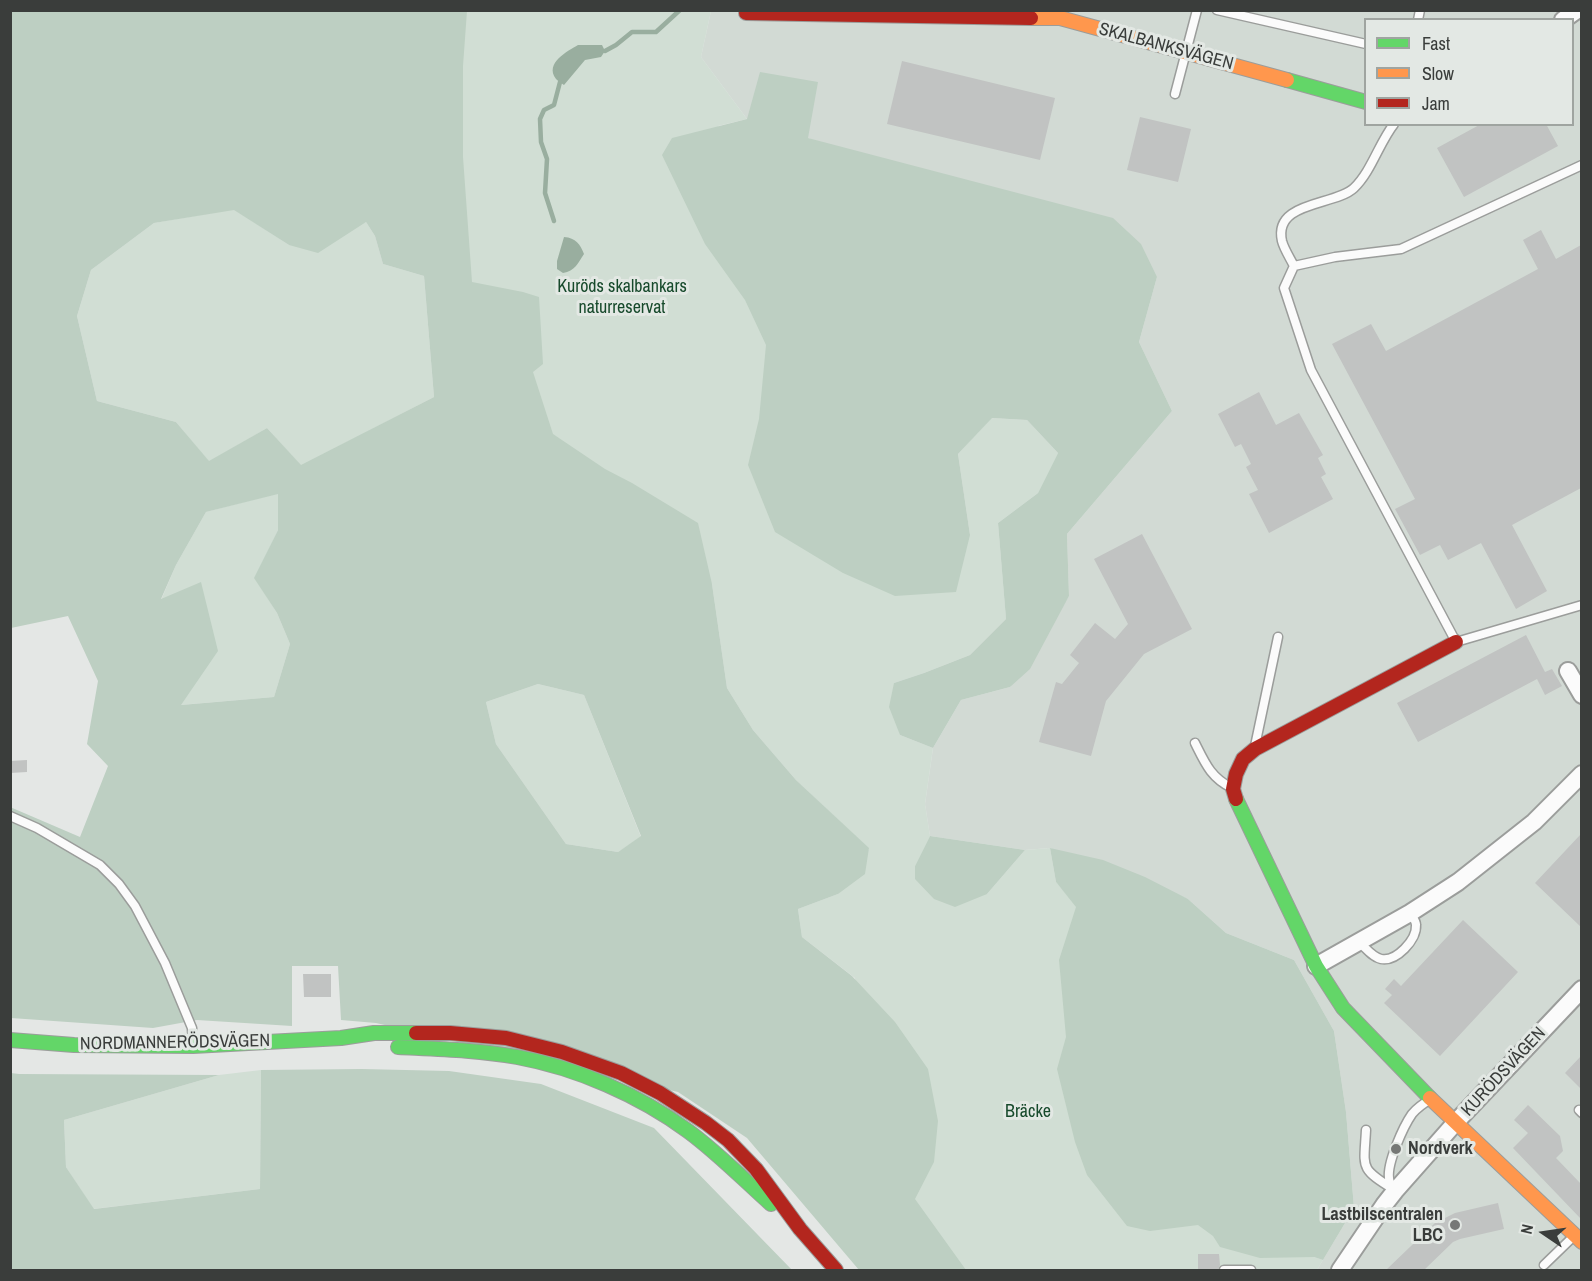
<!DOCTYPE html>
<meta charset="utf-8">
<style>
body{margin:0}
#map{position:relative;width:1592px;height:1281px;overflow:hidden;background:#e4e7e5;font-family:"Archivo Narrow",sans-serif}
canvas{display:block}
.frame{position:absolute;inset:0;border:12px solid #3a3d3b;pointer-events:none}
.legend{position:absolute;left:1364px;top:18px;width:210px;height:108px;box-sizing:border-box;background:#e3e8e4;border:2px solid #9fa4a0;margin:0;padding:8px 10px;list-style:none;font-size:18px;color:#3a3d3b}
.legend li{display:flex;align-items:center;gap:12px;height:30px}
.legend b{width:30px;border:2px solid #9fa4a0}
.north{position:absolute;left:1514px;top:1203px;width:60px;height:60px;-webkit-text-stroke:4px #e3e8e4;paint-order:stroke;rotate:283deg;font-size:16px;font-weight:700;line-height:24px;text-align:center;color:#3a3d3b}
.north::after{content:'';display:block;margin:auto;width:21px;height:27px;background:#3a3d3b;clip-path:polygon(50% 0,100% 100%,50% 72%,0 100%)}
</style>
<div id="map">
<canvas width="1592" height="1281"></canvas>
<div class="frame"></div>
<ul class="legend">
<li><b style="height:8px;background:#63d668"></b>Fast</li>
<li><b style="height:8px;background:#ff974d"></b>Slow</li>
<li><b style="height:8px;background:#b3261e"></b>Jam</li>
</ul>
<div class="north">N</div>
</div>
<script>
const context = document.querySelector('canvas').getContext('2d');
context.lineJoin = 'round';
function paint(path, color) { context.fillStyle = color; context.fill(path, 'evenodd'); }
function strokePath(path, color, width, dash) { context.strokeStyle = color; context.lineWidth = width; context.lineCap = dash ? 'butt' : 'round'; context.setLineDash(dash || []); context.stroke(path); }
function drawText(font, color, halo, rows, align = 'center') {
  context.font = font + ' "Archivo Narrow",sans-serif'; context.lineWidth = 6; context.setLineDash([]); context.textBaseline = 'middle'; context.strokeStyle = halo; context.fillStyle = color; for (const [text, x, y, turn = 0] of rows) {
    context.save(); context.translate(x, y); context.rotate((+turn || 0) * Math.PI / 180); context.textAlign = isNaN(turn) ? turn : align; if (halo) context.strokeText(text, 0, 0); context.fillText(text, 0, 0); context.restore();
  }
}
paint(new Path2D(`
 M711 11H1581V1270H1317L1354 1208 1346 1112 1334 1031 1294 960 1226 933 1188 899 1050 848 1025 850 930 836 925 804 933 748 961 700 1010 687 1069 596 1067 534 1172 411 1139 342 1157 277 808 138 747 119 701 57ZM1366 20H1572V124H1366Z`), '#d2dad4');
paint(new Path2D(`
 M397 11H711L701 57 747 119 718 126 970 535 958 454 991 418 1027 420 1058 453 1038 493 998 523 1006 619 970 655 924 673 894 683 900 735 933 748 925 804 930 836 915 866 987 894 1025 850 1050 848 1056 882 1077 906 1314 1257 1323 1260 1317 1270H889L855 978 802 937 798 909 838 894 869 849 796 780 753 730 727 688 712 584 502 470Z
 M234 209 289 245 366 222 375 236 383 264 424 276 434 397 301 466 267 428 209 462 176 422 97 401 77 316 91 270 154 223Z
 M278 493V530L255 578 277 613 290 644 274 697 180 705 161 600 176 565 206 512Z
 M538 684 584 695 641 837 618 852 566 844 496 744 486 702Z
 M261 1070 260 1189 93 1209 66 1167 64 1120 219 1075Z`), '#d1ded4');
paint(new Path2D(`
 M11 11H467L463 66V157L472 282 523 292 539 297 543 364 533 372 553 434 605 469 632 483 698 523 712 584 727 688 753 730 796 780 869 848 865 874 838 894 798 909 802 937 852 976 895 1022 928 1069 938 1121 934 1162 915 1199 966 1270H859L747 1138 678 1092 376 1023 341 1020 338 966H292V1026L197 1020 153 1028 11 1018 10 807 80 837 108 766 87 744 98 681 68 616 11 628ZM234 210 289 245 318 253 366 222 375 236 383 264 424 276 434 397 301 465 267 428 209 461 176 422 97 401 77 316 91 270 154 223ZM278 494V530L254 578 277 613 290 644 274 697 181 705 218 651 201 582 161 599 176 565 206 512ZM538 684 584 695 641 836 618 852 566 844 496 744 486 702Z
 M760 72 818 82 808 138 1113 218 1141 244 1157 277 1139 342 1172 411 1067 534 1069 596 1030 669 1010 687 961 700 933 748 900 735 889 707 894 683 924 673 970 655 1006 619 998 523 1038 493 1058 453 1027 420 992 418 958 454 970 535 956 592 895 596 843 573 775 532 748 465 759 419 766 345 745 300 705 244 662 155 672 138 747 119Z
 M930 836 1025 850 987 894 955 907 934 899 915 879V866Z
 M1050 848 1103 860 1145 877 1188 899 1226 933 1294 960 1334 1031 1346 1112 1354 1208 1323 1260 1314 1257 1260 1258 1220 1247 1213 1236 1198 1225 1150 1231 1127 1226 1087 1175 1075 1142 1057 1069 1066 1037 1059 960 1076 907 1056 882Z
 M362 1069 449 1071 541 1084 654 1128 792 1270H11V1073L19 1074 219 1075 64 1120 66 1167 94 1209 260 1189 261 1070Z`), '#bdcfc2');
paint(new Path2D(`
 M578 45H602L605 51 601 57 585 60 564 85C561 83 558 81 556 79 544 63 568 51 578 45Z
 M564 237C576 238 580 244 584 254 578 263 575 271 563 273L557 269V261Z`), '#99ae9f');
strokePath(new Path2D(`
 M605 51 616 45 632 32H656L680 10
 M554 221 545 193 547 159 541 142 540 119 544 110 554 105 560 82`), '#99ae9f', 4.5);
paint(new Path2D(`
 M902 61 1055 98 1040 160 887 124Z
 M1140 117 1191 129 1178 182 1127 170Z
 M1481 124H1546L1558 146 1464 197 1437 148Z
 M1541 230 1556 259 1581 245V488L1512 525 1547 591 1516 609 1481 543 1448 560 1440 545 1420 555 1395 509 1415 499 1332 344 1371 324 1386 351 1538 269 1523 240Z
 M1259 392 1276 425 1299 413 1323 455 1318 458 1326 474 1321 477 1333 499 1269 533 1249 494 1258 490 1246 467 1251 464 1241 444 1235 447 1218 414Z
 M1142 534 1192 629 1144 654 1106 701 1091 756 1039 742 1056 682 1062 684 1079 663 1070 655 1095 623 1115 639 1128 624 1094 559Z
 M1526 635 1545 672 1552 669 1562 686 1545 695 1537 679 1418 742 1397 703Z
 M27 760V772L10 773V761Z
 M1581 834V927L1535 883Z
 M1463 920 1518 972 1440 1056 1384 1003 1392 995 1385 989 1394 979 1401 986Z
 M303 974H331V997H304Z
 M1581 1056V1089L1565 1073Z
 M1528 1105 1560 1136 1563 1151 1556 1158 1581 1184V1219L1513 1148 1528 1133 1514 1120Z
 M1498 1203 1504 1229 1460 1239 1453 1242 1424 1270H1386L1435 1223 1455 1213Z
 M1198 1254H1219L1220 1265 1218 1270H1198Z`), '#c1c3c2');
const lane = new Path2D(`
 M1217 10 1366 44
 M1418 20 1420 10
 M1175 94 1197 10
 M1582 165 1401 249 1335 257 1294 266 1284 288 1311 370 1456 642 1582 605
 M1294 266C1290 258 1284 249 1282 241 1273 201 1335 206 1354 188 1371 172 1379 143 1394 124
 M1195 743C1205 763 1211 778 1232 788
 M1255 746 1278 637
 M10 816 37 828 100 865 119 884 135 906 165 963 192 1028 193 1046
 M1359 942C1366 948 1372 957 1381 959 1396 962 1417 940 1416 925 1416 920 1412 917 1410 913
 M1579 1110 1582 1113
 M1366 1130C1364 1168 1359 1168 1393 1189
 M1395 1191C1393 1187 1389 1183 1389 1178 1387 1163 1403 1127 1412 1114 1417 1108 1424 1103 1431 1099
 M1544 1265 1575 1235
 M1224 1270H1251`);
const street = new Path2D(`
 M1563 20 1577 10
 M1568 671 1582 695
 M1316 966 1410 913 1458 882 1534 822 1582 774
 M1340 1270 1384 1205 1395 1191 1456 1122 1582 989`);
const fast = new Path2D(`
 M1287 80 1366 102
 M1236 799 1316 966 1343 1008 1430 1098
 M10 1040 74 1045 193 1046 341 1038 374 1033H416
 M398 1047C438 1049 478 1050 517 1057 577 1068 639 1095 688 1131 718 1153 744 1180 771 1204`);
const slow = new Path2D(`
 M1031 18H1060L1287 80
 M1430 1098 1582 1242`);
const jam = new Path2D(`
 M746 13 1031 18
 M1236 799 1233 789 1236 774 1243 759 1255 749 1456 642
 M416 1033H450L506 1038 562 1052 621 1073 660 1093 706 1123 728 1140 756 1169 800 1229 836 1270`);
strokePath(lane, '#9b9d9b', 11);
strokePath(street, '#9b9d9b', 20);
strokePath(fast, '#9b9d9b', 16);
strokePath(slow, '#9b9d9b', 16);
strokePath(jam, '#9b9d9b', 16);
strokePath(lane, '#fbfbfb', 8);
strokePath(street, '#fbfbfb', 16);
strokePath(fast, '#63d668', 14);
strokePath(slow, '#ff974d', 14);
strokePath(jam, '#b3261e', 14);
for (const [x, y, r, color] of [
 [1396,1149,6,"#767876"],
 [1455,1225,6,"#767876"]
]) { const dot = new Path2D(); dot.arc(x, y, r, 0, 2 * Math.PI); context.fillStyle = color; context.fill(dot); strokePath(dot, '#e3e8e4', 2); }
drawText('18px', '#3a3d3b', '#e3e8e4', [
 ["SKALBANKSVÄGEN",1166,47,15],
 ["NORDMANNERÖDSVÄGEN",175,1043,-1],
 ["KURÖDSVÄGEN",1504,1072,-47]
]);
drawText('18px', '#174a2c', '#e3e8e4', [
 ["Kuröds skalbankars",622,287],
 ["naturreservat",622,308],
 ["Bräcke",1028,1112]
]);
drawText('bold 18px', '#3a3d3b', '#e3e8e4', [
 ["Nordverk",1408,1149],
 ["Lastbilscentralen",1443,1215,"right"],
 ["LBC",1443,1236,"right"]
], 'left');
</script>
